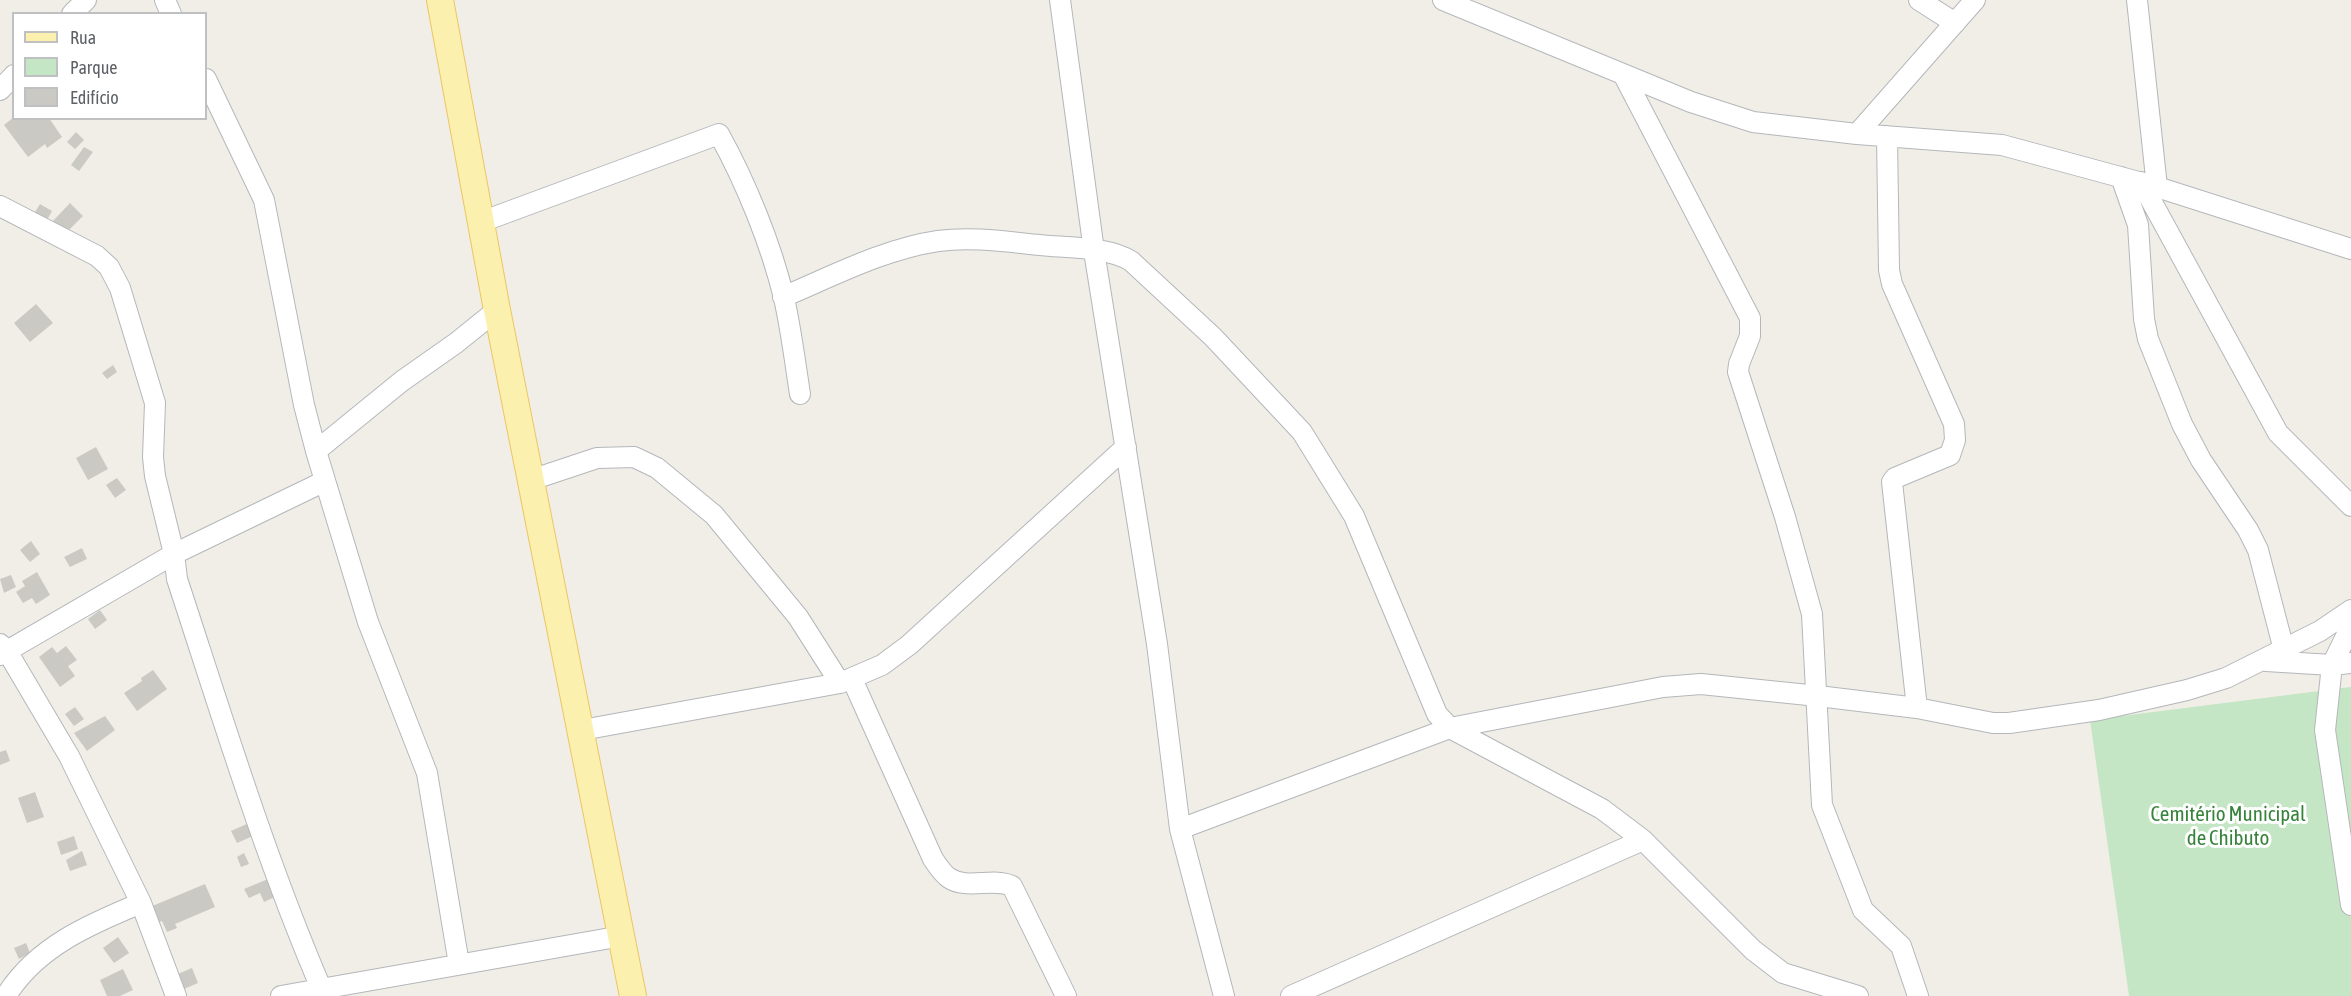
<!DOCTYPE html>
<meta charset="utf-8">
<style>
body{margin:0}
#map{position:relative;width:2351px;height:996px;overflow:hidden;background:#f0eee7;font-family:"Asap Condensed",sans-serif}
canvas{display:block}
.legend{position:absolute;left:12px;top:12px;width:195px;height:108px;box-sizing:border-box;background:#fff;border:2px solid #bfc0c2;margin:0;padding:8px 10px;list-style:none;font-size:18px;color:#5e6266}
.legend li{display:flex;align-items:center;gap:12px;height:30px}
.legend b{width:30px;border:2px solid #bfc0c2}
</style>
<div id="map">
<canvas width="2351" height="996"></canvas>
<ul class="legend">
<li><b style="height:8px;background:#fcf0af"></b>Rua</li>
<li><b style="height:16px;background:#c4e6c4"></b>Parque</li>
<li><b style="height:16px;background:#cbc9c4"></b>Edifício</li>
</ul>
</div>
<script>
const context = document.querySelector('canvas').getContext('2d');
context.lineJoin = 'round';
function paint(path, color) { context.fillStyle = color; context.fill(path, 'evenodd'); }
function strokePath(path, color, width, dash) { context.strokeStyle = color; context.lineWidth = width; context.lineCap = dash ? 'butt' : 'round'; context.setLineDash(dash || []); context.stroke(path); }
function drawText(font, color, halo, rows, align = 'center') {
  context.font = font + ' "Asap Condensed",sans-serif'; context.lineWidth = 6; context.setLineDash([]); context.textBaseline = 'middle'; context.strokeStyle = halo; context.fillStyle = color; for (const [text, x, y, turn = 0] of rows) {
    context.save(); context.translate(x, y); context.rotate((+turn || 0) * Math.PI / 180); context.textAlign = isNaN(turn) ? turn : align; if (halo) context.strokeText(text, 0, 0); context.fillText(text, 0, 0); context.restore();
  }
}
paint(new Path2D(`
 M2351 687V996H2129L2090 720Z`), '#c4e6c4');
paint(new Path2D(`
 M14 117 49 118 62 137 47 148 45 144 28 157 4 125Z
 M76 132 84 140 75 149 67 142Z
 M84 147 93 152 79 171 71 165Z
 M70 203 83 216 66 233 53 221Z
 M40 204 52 211 45 224 32 217Z
 M36 304 53 323 30 342 14 323Z
 M113 365 117 372 107 379 102 373Z
 M96 447 108 469 88 480 76 458Z
 M117 478 126 490 115 498 106 485Z
 M31 541 40 554 30 562 20 550Z
 M82 548 87 559 70 567 64 557Z
 M37 572 50 595 36 604 32 598 23 603 16 592 25 586 22 581Z
 M11 575 16 587 4 593 0 579Z
 M100 610 107 620 95 629 88 619Z
 M66 646 77 660 68 666 75 676 60 687 39 657 52 647 57 653Z
 M153 670 167 689 137 711 124 693 142 681 141 678Z
 M75 707 84 719 74 726 65 714Z
 M105 716 115 730 87 751 74 733Z
 M6 750 10 761 0 765V752Z
 M35 792 44 817 27 823 18 798Z
 M249 823 255 835 237 843 231 831Z
 M74 836 78 849 61 855 57 842Z
 M82 851 87 865 70 871 66 860Z
 M244 853 249 864 241 867 237 857Z
 M268 879 275 897 264 902 260 893 249 898 244 889Z
 M205 884 215 907 175 924 177 928 167 932 162 921 157 923 150 907Z
 M118 937 129 953 114 963 103 948Z
 M26 943 30 953 19 959 14 948Z
 M192 968 198 983 184 989 178 974Z
 M123 969 133 990 120 996H107L100 980Z`), '#cbc9c4');
const minor = new Path2D(`
 M165 0 171 14
 M1060 0 1094 251 1157 644 1180 829 1224 996
 M1443 0 1691 102 1753 122 1857 134 2002 145 2157 187 2351 249
 M1919 0 1955 23
 M2137 0 2157 187
 M72 14 86 0
 M1623 74 1750 318V336L1739 364 1738 372 1785 517 1812 614 1822 805 1863 910 1901 946 1918 996
 M206 79 264 200 304 405 316 451 368 622 427 773 459 964
 M0 90 14 75
 M1857 134 1975 0
 M1887 136 1889 270 1892 284 1954 424 1955 440 1950 455 1895 478 1892 482 1917 708
 M2121 177 2138 225 2144 319 2148 339 2182 424 2201 460 2248 530 2258 550 2284 650
 M2141 182 2278 433 2351 506
 M0 206 97 256 109 267 120 288 155 403 153 457 155 476 174 554 177 579C222 716 264 855 321 988
 M481 222 719 134C746 183 771 244 784 298 791 329 795 362 800 394
 M783 297C833 276 884 249 938 241 975 236 1014 243 1051 246 1077 248 1110 248 1131 261L1213 337 1302 432 1354 516 1437 714 1450 728 1602 809 1643 840 1753 950 1783 973 1858 996
 M316 451 402 381 456 343 497 310
 M531 480 597 458 634 457 657 468 714 515 798 617 840 683
 M2351 626 2332 665 2325 730 2351 905
 M0 644 7 651 69 756 141 903 176 996
 M0 655 174 554 325 481
 M2266 661 2332 665 2351 663
 M852 679 933 859C937 865 943 874 949 878 967 890 993 877 1012 886L1066 996
 M582 730 840 683 882 665 909 645 1126 447
 M1180 829 1450 728 1663 687 1701 684 1818 696 1917 708 1993 723H2009L2099 710 2187 690 2226 678 2320 631 2351 610
 M6 996C36 947 90 924 141 903
 M281 996 622 936
 M1291 996 1643 840`);
const major = new Path2D(`
 M440 0 497 310 633 996`);
strokePath(minor, '#b4b7ba', 22);
strokePath(major, '#ecc663', 28);
strokePath(minor, '#fff', 20);
strokePath(major, '#fcf0af', 26);
drawText('21px', '#38833c', '#fff', [
 ["Cemitério Municipal",2228,814],
 ["de Chibuto",2228,838]
]);
</script>
